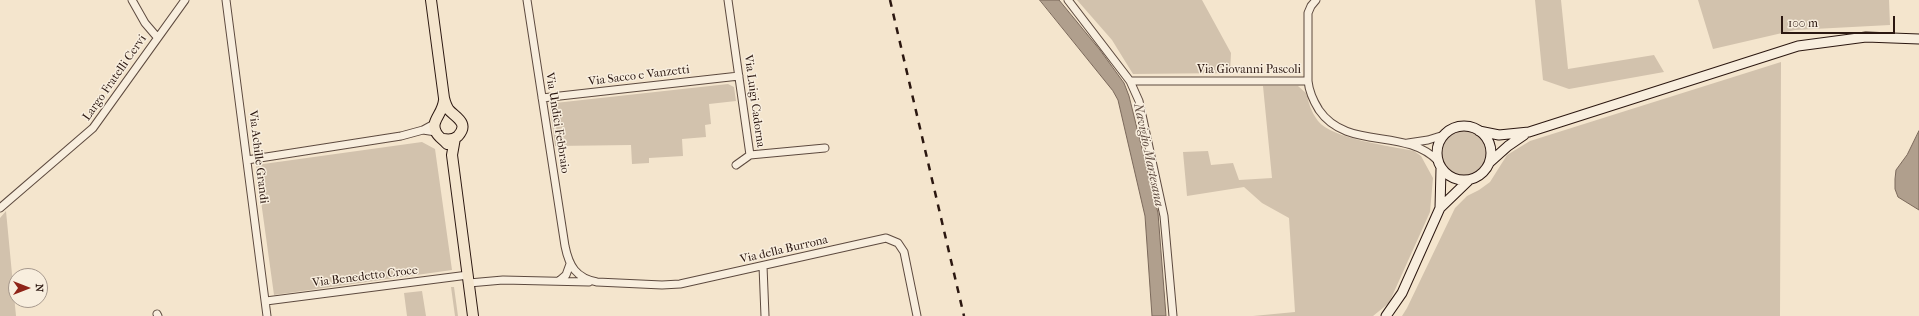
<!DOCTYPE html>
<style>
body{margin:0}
#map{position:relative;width:1919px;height:316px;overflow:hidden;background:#f4e5cd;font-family:"IM FELL French Canon",serif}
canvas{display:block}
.north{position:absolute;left:8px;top:268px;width:40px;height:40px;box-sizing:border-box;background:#f8eede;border:1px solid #a6988c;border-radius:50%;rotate:90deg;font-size:11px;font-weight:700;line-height:16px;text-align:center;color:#2b1710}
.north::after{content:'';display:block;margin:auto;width:14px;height:18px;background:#8f2418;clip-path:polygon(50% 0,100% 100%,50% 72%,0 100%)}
.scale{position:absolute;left:1781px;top:16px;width:114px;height:18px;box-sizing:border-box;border:2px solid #2b1710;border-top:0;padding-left:5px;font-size:12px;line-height:14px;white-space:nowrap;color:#2b1710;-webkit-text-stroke:3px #f8eede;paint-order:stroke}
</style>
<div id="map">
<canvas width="1919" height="316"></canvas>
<div class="north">N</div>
<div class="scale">100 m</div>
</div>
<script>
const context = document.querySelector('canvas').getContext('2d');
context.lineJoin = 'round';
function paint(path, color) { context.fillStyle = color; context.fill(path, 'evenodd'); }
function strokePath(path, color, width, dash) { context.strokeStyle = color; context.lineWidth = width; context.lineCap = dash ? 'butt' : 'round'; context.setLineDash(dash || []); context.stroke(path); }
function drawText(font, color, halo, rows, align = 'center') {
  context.font = font + ' "IM FELL French Canon",serif'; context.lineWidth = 3; context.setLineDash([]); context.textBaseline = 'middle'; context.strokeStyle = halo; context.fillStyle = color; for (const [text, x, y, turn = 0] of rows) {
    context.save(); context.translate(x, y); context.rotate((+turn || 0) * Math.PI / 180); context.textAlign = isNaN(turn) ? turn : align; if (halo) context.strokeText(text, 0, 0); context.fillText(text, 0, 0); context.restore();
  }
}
paint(new Path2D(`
 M1077 0H1202L1231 53 1230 73 1133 74 1112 40Z
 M1535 0H1561L1568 69 1654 55 1664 72 1569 89 1543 80Z
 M1698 0H1889L1890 25 1795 30 1713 49Z
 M1781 62 1780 316H1402L1407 308 1455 208 1467 196 1479 190 1490 182 1507 155 1530 141Z
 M728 84 734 87 736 101 709 104 711 124 705 125 706 137 682 139 683 156 649 158V163L632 164 631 145 555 146 550 108 555 103Z
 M1263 86H1298L1306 93C1309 103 1311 112 1318 121 1332 139 1391 146 1414 151L1421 156 1433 178 1430 212 1389 303 1373 316H1253L1295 312 1289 218 1262 203 1244 187 1187 196 1183 152 1208 151 1211 165 1233 163 1239 180 1272 178Z
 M1441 154a23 23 0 1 1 46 0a23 23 0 1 1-46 0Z
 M422 142 435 149 452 270 274 295 256 165Z
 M6 211 16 316H0V218Z
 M451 287H454L458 316H455Z
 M422 291 426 316H407L404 293Z`), '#d2c2ad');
const water = new Path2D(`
 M1040 0H1059L1100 50 1124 83 1129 96 1158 213 1166 316H1152L1145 216 1118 100 1113 91Z
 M1919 131V210L1898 197 1895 189V179L1896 170 1907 155Z`);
paint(water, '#b09f8d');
strokePath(water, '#7b695b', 1);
const street = new Path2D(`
 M132 0 145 23 157 37
 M226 0 267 316
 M527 0 565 246C569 266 576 278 597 282L662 285 680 284 886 238 898 243 904 252 917 316
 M728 0 750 155
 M1068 0 1130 81 1139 101 1164 216 1173 316
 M1130 81H1308V13L1311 6 1316 0
 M1308 81C1309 91 1314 102 1319 110 1347 151 1405 127 1438 161
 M542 98 739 76
 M434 124 423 130 436 132
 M1408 143 1428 140 1444 135
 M750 155 825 148
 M247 160 401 136 423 130
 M736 165 750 155
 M0 208 93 128 185 0
 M763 266 765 316
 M559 281 566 275 570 264
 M469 283 503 280 589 282
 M266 301 468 275
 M157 314 158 316`);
const secondary = new Path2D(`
 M1437 153a27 27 0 1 1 54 0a27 27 0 1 1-54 0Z
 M1479 131 1499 135 1529 132 1798 46 1866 37 1919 39
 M1489 163 1508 146 1524 135
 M1440 208 1441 169
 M1386 316 1402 293 1440 208 1468 181`);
const primary = new Path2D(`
 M431 0 444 98C445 102 446 106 449 110 455 117 470 123 458 136 454 140 448 140 443 139
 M444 100C443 114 430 121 436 132 438 137 444 140 447 144
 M455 138 452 155 473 316`);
strokePath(street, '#5d4a3f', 9);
strokePath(secondary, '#2b1710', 11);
strokePath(primary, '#2b1710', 12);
strokePath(street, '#f8eede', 7);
strokePath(secondary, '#f8eede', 9);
strokePath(primary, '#f4e5cd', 10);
strokePath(new Path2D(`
 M890 0 964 316`), '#2b1710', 2.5, [7, 7]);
drawText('12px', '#2b1710', '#f8eede', [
 ["Via Giovanni Pascoli",1249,70],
 ["Via Sacco e Vanzetti",639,76,-7],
 ["Largo Fratelli Cervi",115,78,-55],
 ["Via Luigi Cadorna",754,101,82],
 ["Via Undici Febbraio",557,123,81],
 ["Via Achille Grandi",258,157,83],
 ["Via della Burrona",784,250,-13],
 ["Via Benedetto Croce",365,277,-7]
]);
drawText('italic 13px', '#604d42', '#f8eede', [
 ["Naviglio Martesana",1148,155,78]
]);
</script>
